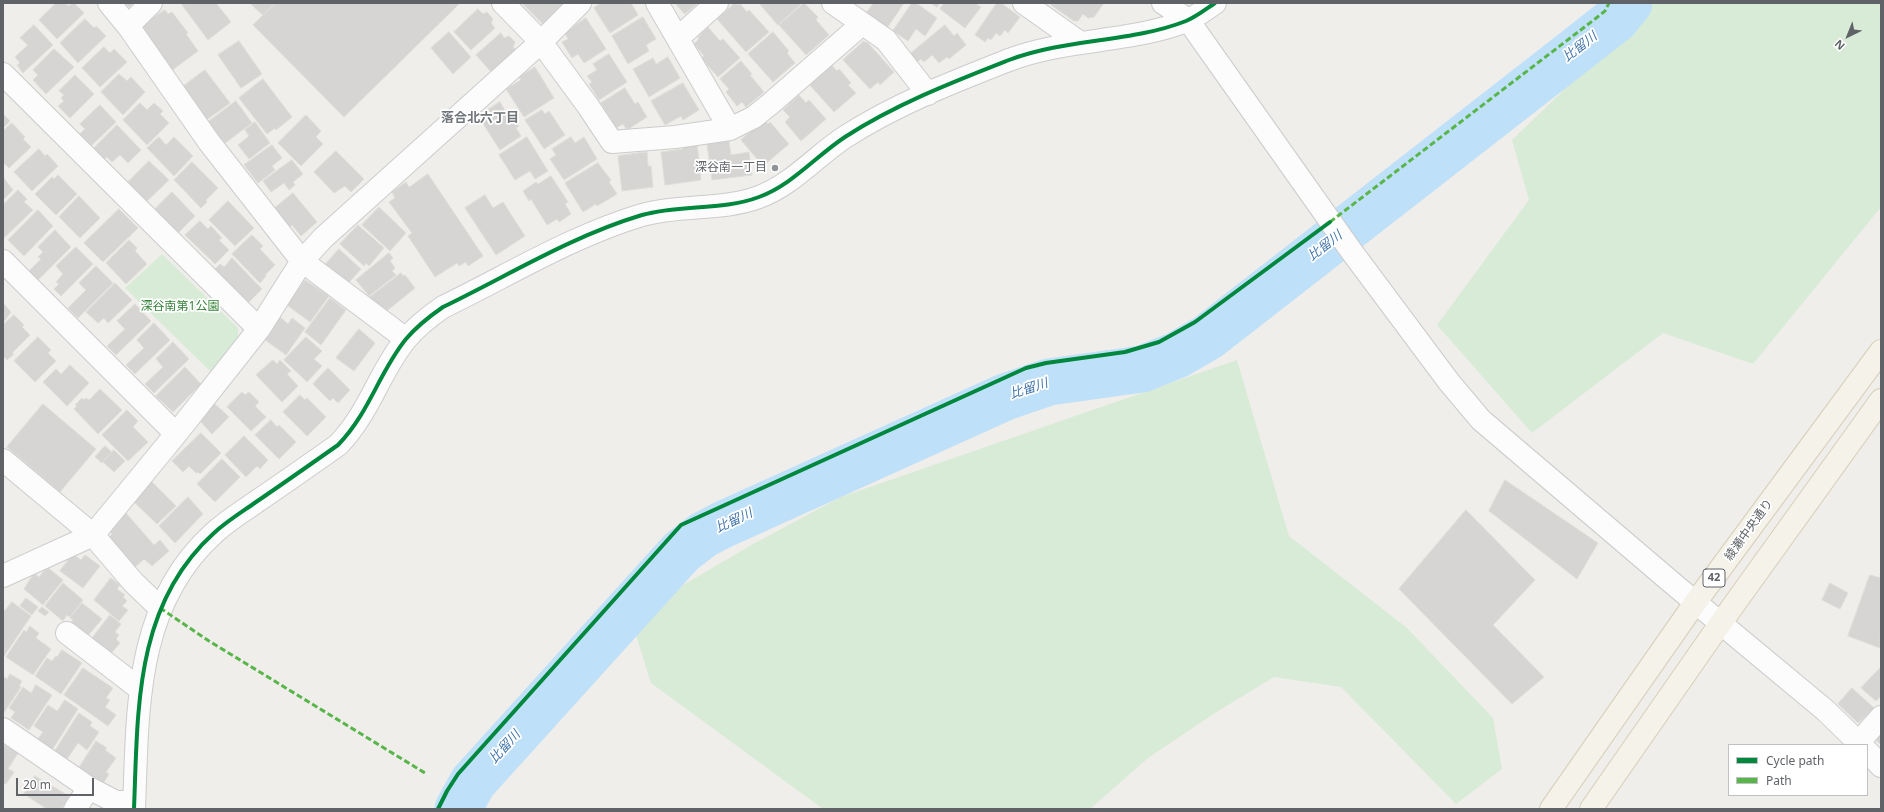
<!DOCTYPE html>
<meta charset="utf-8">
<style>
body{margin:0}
#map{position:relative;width:1884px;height:812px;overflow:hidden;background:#efeeea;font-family:"Noto Sans",sans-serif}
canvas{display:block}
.frame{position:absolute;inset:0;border:4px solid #5f6368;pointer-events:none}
.legend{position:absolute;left:1728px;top:744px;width:140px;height:52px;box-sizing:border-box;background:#fff;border:1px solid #bfc1c3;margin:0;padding:5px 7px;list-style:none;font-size:12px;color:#5f6368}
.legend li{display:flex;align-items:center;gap:8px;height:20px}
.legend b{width:20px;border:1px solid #bfc1c3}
.north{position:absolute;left:1828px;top:16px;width:40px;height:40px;-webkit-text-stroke:3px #fff;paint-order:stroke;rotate:223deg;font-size:11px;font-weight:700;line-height:16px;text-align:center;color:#5f6368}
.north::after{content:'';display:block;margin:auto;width:14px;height:18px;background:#5f6368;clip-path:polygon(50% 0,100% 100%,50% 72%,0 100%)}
.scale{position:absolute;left:16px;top:778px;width:78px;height:18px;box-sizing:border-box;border:2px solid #5f6368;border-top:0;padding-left:5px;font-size:12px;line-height:14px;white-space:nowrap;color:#5f6368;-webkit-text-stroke:3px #fff;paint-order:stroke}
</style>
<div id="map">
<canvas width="1884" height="812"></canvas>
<div class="frame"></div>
<ul class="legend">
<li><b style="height:5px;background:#00873e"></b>Cycle path</li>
<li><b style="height:5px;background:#58b549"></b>Path</li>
</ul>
<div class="north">N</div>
<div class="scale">20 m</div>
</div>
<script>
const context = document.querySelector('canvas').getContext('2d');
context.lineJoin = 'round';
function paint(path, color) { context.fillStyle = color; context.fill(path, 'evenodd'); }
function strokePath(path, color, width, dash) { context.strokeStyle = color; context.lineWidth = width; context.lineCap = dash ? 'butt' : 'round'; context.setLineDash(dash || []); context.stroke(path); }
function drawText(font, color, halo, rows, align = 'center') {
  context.font = font + ' "Noto Sans","Noto Sans JP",sans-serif'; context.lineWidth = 3.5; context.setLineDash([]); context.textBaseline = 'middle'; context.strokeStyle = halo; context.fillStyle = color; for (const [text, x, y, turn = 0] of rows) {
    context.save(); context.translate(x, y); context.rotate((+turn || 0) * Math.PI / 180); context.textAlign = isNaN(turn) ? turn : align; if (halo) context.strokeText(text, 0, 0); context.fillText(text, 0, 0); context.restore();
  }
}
paint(new Path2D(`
 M1654 3H1881V207L1753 364 1663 333 1532 433 1437 325 1529 200 1512 140Z
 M162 254 238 328V340L213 374 125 288Z
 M1237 360 1289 536 1407 628 1493 718 1502 769 1456 804 1341 687 1274 677 1215 713 1148 758 1090 809H823L651 683 630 616 755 543 841 497Z`), '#d8ebd6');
strokePath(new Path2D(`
 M458 809 473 782 681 552 703 535 722 525 1005 397 1049 382 1142 369 1177 355 1208 337 1574 52 1616 19 1629 3`), '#bfe0f9', 47);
const building = new Path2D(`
 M56 3H66L68 6 74 3 84 13 57 39 39 20Z
 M125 3H133L129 7Z
 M183 3H216L231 22 208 40 182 5Z
 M250 3H276L263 15Z
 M276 3H460L344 117 253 25Z
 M522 3H566L544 25Z
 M601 3H631L638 15 610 33 594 8Z
 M675 3H698L685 14Z
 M735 3 738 5 740 4 747 12 749 10 769 32 746 52 717 19Z
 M759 3H799L800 5 778 25Z
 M804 3 818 17 816 20 829 35 806 55 779 25Z
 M874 3H904L887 28 866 13Z
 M912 3H916L937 18 925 36 916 29 908 41 893 31Z
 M931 3H940L937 7Z
 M944 3H975L981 7 965 28 940 9Z
 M997 3H1001L1020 17 1008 33 1005 30 1000 36 996 33 991 40 988 38 985 42 975 35Z
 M1052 3H1104L1094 17 1088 18 1083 14 1078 21H1074L1051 5Z
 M478 9 483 14 487 12 493 19 491 23 495 28 471 50 454 32Z
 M165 10 168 14 172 12 188 33 186 34 198 51 171 71 141 31 145 29 142 25Z
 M643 17 656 39 646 45 649 51 628 64 612 36Z
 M586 18 606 49 584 63 578 54 572 58 562 42 568 39 565 33Z
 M85 19 94 28 96 26 106 36 78 63 60 43Z
 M34 25 53 45 23 73 17 65 20 63 15 57 28 45 20 38Z
 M945 25 954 36 957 33 966 45 949 59 947 57 939 63 932 55 924 62 921 59 917 62 910 54Z
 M708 27 720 41 723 39 740 58 718 77 701 58 704 56 694 44 699 39 698 37Z
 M449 32 471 57 453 74 431 48Z
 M773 32 789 51 787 53 795 63 773 82 748 54Z
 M501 33 504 38 509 36 515 42 513 47 517 51 492 73 476 55Z
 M239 41 262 74 241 88 218 55Z
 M864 41 866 43 867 42 894 72 880 85 878 82 870 89 843 60Z
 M104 47 110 53 114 49 127 62 100 87 82 68Z
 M54 49 74 67 46 94 33 80 38 75 33 70Z
 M609 54 627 82 599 100 589 84 592 82 587 76 597 70 593 64Z
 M668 57 680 78 649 97 633 69 653 58 656 64Z
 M741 61 752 74 750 75 764 92 746 107 742 102 737 106 726 92 729 89 720 79Z
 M830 63 837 71 839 69 851 83 848 85 856 93 834 112 808 83Z
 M535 67 554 98 524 117 506 89 521 80 519 77Z
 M205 70 230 103 205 121 181 88Z
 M119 74 127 81 131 77 145 92 123 115 101 92Z
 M75 75 94 94 70 118 58 106 64 101 61 98 64 95 59 91Z
 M263 79 292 117 276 130 275 128 267 134 239 98Z
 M683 83 699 110 683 120 681 116 665 125 651 101Z
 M625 88 635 104 638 102 647 117 627 130 623 124 616 128 601 103Z
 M799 95 806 103 809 100 826 119 801 141 785 122 790 117 783 110Z
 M236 101 252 123 225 143 208 122Z
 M500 102 507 114 510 112 519 126 516 128 521 136 500 150 482 122 488 118 484 112Z
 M140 103 147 110 154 103 163 111 160 114 169 123 147 145 123 120Z
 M100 105 116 122 88 149 77 137 85 129 80 124Z
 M542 110 545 114 549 111 565 135 544 149 525 120Z
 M3 114 10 121 3 128Z
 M306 115 321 131 316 137 323 144 301 166 278 143Z
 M764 120 768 124 770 122 789 144 763 166 741 140Z
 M255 122 270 143 249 159 238 145 249 136 245 130Z
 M12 123 25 137 23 139 31 147 9 168 3 162V131Z
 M117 125 141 150 128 163 120 155 112 162 107 157 104 159 94 148Z
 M159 137 166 145 174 137 193 156 174 176 147 148Z
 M527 137 548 171 535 179 530 171 515 180 499 155Z
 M571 137 575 143 584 137 597 159 564 180 550 159 556 155 552 149Z
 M729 141 731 155 749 152 752 175 712 180 707 144Z
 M697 143 701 180 665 185 661 152 683 149V145Z
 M272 145 282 158 272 166 275 170 258 183 244 165Z
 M39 149 45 156 47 154 58 166 32 191 14 172Z
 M336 151 364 179 351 192 345 186 334 193 314 172Z
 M647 152 648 166H651L653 187 622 191 618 156Z
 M292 160 303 174 293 182 295 185 289 190 284 183 271 192 263 181Z
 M149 161 169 180 144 204 125 185Z
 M192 162 218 188 206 200 207 202 201 208 174 180Z
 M598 163 611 180 609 182 617 194 597 206 596 204 583 212 565 183Z
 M428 174 483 256 468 266 466 262 459 266 457 263 435 277 408 236 412 233 389 202 395 198 392 192 406 182 409 187Z
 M58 175 77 194 56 215 35 194 52 177 54 179Z
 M551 176 568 202 565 204 571 214 559 222 557 219 547 225 531 199 529 201 523 191 536 182 538 184Z
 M3 177 13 190 3 200Z
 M18 190 27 199 24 202 33 210 3 239V205Z
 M172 192 195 216 176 235 160 219 162 217 155 209Z
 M293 193 317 222 301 236 292 225 285 231 270 212Z
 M485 195 493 208 503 202 525 236 496 255 465 208Z
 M79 196 100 218 80 238 59 217Z
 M228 201 254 228 235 246 209 220Z
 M379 207 406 233 390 251 362 225Z
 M119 209 138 228 103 262 84 243Z
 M38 210 53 226 24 256 8 240Z
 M200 221 208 229 211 226 222 238 219 240 229 250 215 264 185 235Z
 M358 225 384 248 369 266 366 263 364 266 340 244Z
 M55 230 71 247 37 281 28 272 41 259 38 257 43 252 38 247Z
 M252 235 263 246 260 249 275 265 265 275 266 276 260 283 232 254Z
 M129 240 137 248 135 251 147 264 126 284 106 263Z
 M76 247 93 264 61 296 54 289 59 284 56 282 63 274 56 266Z
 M339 249 361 269 346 286 324 266Z
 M389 253 393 258 390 261 395 268 392 271 396 275 369 296 356 280Z
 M232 258 262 289 246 305 212 272 220 264 224 267Z
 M96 266 113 283 78 318 68 308 86 290 79 283Z
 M401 273 403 276 405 275 415 288 383 314 370 297Z
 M305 280 329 296 310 322 287 305Z
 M115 283 132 300 108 323 104 318 98 323 86 312Z
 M330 298 346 310 321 345 305 332Z
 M3 303 11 312 3 323Z
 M135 304 151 321 116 355 107 346 125 329 117 321Z
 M14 315 24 325 22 327 30 335 12 353 14 354 7 360 3 356V325Z
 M280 317 288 324 292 318 305 328 286 355 264 339Z
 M154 323 170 340 135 374 126 365 144 348 137 340Z
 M359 329 375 343 354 371 336 358Z
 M38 337 51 350 48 353 56 361 35 382 14 361Z
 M306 337 322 351 314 359 322 366 307 382 284 360Z
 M173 342 189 359 154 393 145 384 163 367 156 359Z
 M273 360 277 364 280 360 291 371 287 374 298 386 282 402 256 375Z
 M70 365 89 383 67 406 43 382 56 369 61 374Z
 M185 367 201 384 173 412 156 396Z
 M328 368 350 390 338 403 333 398 330 401 313 384Z
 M100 389 122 410 98 434 74 409 77 406 75 405 82 398 84 400 86 398 89 400Z
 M242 392 245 395 249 392 259 402 255 406 266 417 251 431 227 407Z
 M300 395 305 400 307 398 326 417 307 436 283 412Z
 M213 402 229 417 212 434 199 420Z
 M43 404 96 449 60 492 7 447Z
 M127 410 138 421 133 427 148 442 128 461 102 435Z
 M271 420 277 427 279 425 296 442 279 459 255 435Z
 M201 433 221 453 200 474 198 472 196 473 189 466 183 472 172 461Z
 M244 436 268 460 260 469 257 466 246 477 225 455Z
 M105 446 112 452 102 463 95 457Z
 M114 450 125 461 114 472 103 462Z
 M222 459 240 477 215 502 197 484Z
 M1505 480 1598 543 1577 579 1489 511Z
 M151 481 176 506 157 524 132 500Z
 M188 497 203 514 175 543 159 526Z
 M1466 510 1535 580 1493 625 1544 677 1512 704 1399 589Z
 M126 513 154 545 160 540 169 551 152 566 144 559 134 568 107 539 112 534 108 529Z
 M73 554 81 560 85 555 100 566 83 588 60 571Z
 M47 567 63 580 43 605 24 589 34 573 39 577Z
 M1870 575 1881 578 1880 648 1848 636Z
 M111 578 120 585 117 589 125 595 123 597 127 601 122 606 128 610 119 621 94 600Z
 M63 583 83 600 70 617 67 615 63 621 45 606Z
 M1830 583 1848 593 1840 609 1822 600Z
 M26 598 38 607 32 615 20 606Z
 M12 602 31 616 4 656 3 613Z
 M82 603 102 619 86 638 69 625 73 620 70 618Z
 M42 607 49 612 45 616 38 611Z
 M110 615 121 624 115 632 119 635 116 639 120 643 109 656 90 641Z
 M30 626 39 633 36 638 51 649 33 675 6 657 24 630 26 632Z
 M62 650 82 663 61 694 35 676 47 658 52 661 56 656 57 657Z
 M1881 667V696L1876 701 1861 688Z
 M83 668 113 688 106 698 110 700 105 707 116 715 108 726 64 695Z
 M10 674 22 681 19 686 21 687 3 714V676L7 679Z
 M36 685 52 695 29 730 11 718 15 712 9 708 23 687 31 693Z
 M1852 688 1874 708 1858 723 1838 704Z
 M65 700 78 709 52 750 37 740 43 732 34 726 48 705 57 711Z
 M79 713 92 722 90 726 99 732 87 750 78 743 67 759 55 751Z
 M1881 734V745L1876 740Z
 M96 741 107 748 105 750 116 758 106 772 109 774 103 784 79 768Z
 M5 745 18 753 8 769 14 772 6 784 3 783V747Z
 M35 776 69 796 61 809H47L24 794Z`);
paint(building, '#d6d5d3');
strokePath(building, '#deddd9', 1);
const minor = new Path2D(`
 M109 3 128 26 209 142 302 261 406 339
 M503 3 541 42 588 106 612 142 675 137 730 129 754 117 769 105 862 24
 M657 3 730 129
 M833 3 886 40 928 94
 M1024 3 1079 42
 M1163 3 1188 20 1352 252 1449 382 1481 420 1677 587 1825 710 1861 745
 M128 26 151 3
 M678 38 717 3
 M3 74 259 329
 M3 261 176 434
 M3 460 93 535 133 582 160 608
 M3 576 93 535 176 434 259 329 302 261 323 238 541 42 580 3
 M67 633 140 689
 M3 729 89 788 116 802H134
 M1858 743 1881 717
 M1867 751 1881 766
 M75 809 89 788
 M134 809C138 710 134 605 214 533 227 521 242 512 256 502 284 483 311 464 338 445 370 412 379 372 406 339 417 326 430 316 443 307 509 275 572 236 642 215 680 204 722 211 759 197 792 185 816 156 845 137 896 104 953 82 1009 60 1067 38 1130 43 1186 21 1196 17 1206 9 1215 3`);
const major = new Path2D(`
 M1551 809 1695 603 1881 351
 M1591 809 1720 624 1881 400`);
strokePath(minor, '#cbcccc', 24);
strokePath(major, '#d7ceb8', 24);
strokePath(minor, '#fdfcfc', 22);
strokePath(major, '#f4f2e9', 22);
strokePath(new Path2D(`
 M1330 222 1595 19 1605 11 1609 3
 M160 608 209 641 425 773`), '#58b549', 3, [6, 3]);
strokePath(new Path2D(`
 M134 809C138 710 134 605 214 533 227 521 242 512 256 502 284 483 311 464 338 445 370 412 379 372 406 339 417 326 430 316 443 307 509 275 572 236 642 215 680 204 722 211 759 197 792 185 816 156 845 137 896 104 953 82 1009 60 1067 38 1130 43 1186 21 1196 17 1206 9 1215 3
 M438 809 447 791 458 774 681 525 1026 368 1046 363 1125 352 1159 342 1195 322 1330 222`), '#00873e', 4);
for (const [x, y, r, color] of [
 [775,168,4,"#919496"]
]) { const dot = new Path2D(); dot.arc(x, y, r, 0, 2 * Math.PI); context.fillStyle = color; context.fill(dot); strokePath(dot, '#fff', 1.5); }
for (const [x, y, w] of [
 [1714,578,22]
]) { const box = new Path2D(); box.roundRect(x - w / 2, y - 9, w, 18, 3); context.fillStyle = '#fff'; context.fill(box); strokePath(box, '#5f6368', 1); }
drawText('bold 11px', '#5f6368', null, [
 ["42",1714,578]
]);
drawText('12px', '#5f6368', '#fff', [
 ["深谷南一丁目",767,168]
], 'right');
drawText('12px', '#348238', '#fff', [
 ["深谷南第1公園",180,307]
]);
drawText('12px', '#5f6368', '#fff', [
 ["綾瀬中央通り",1749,530,-54]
]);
drawText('italic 13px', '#4174aa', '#fff', [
 ["比留川",1580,47,-38],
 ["比留川",1325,246,-38],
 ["比留川",1029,389,-18],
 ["比留川",734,521,-25],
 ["比留川",505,747,-48]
]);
drawText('bold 13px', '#70757a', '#fff', [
 ["落合北六丁目",480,118]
]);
</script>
